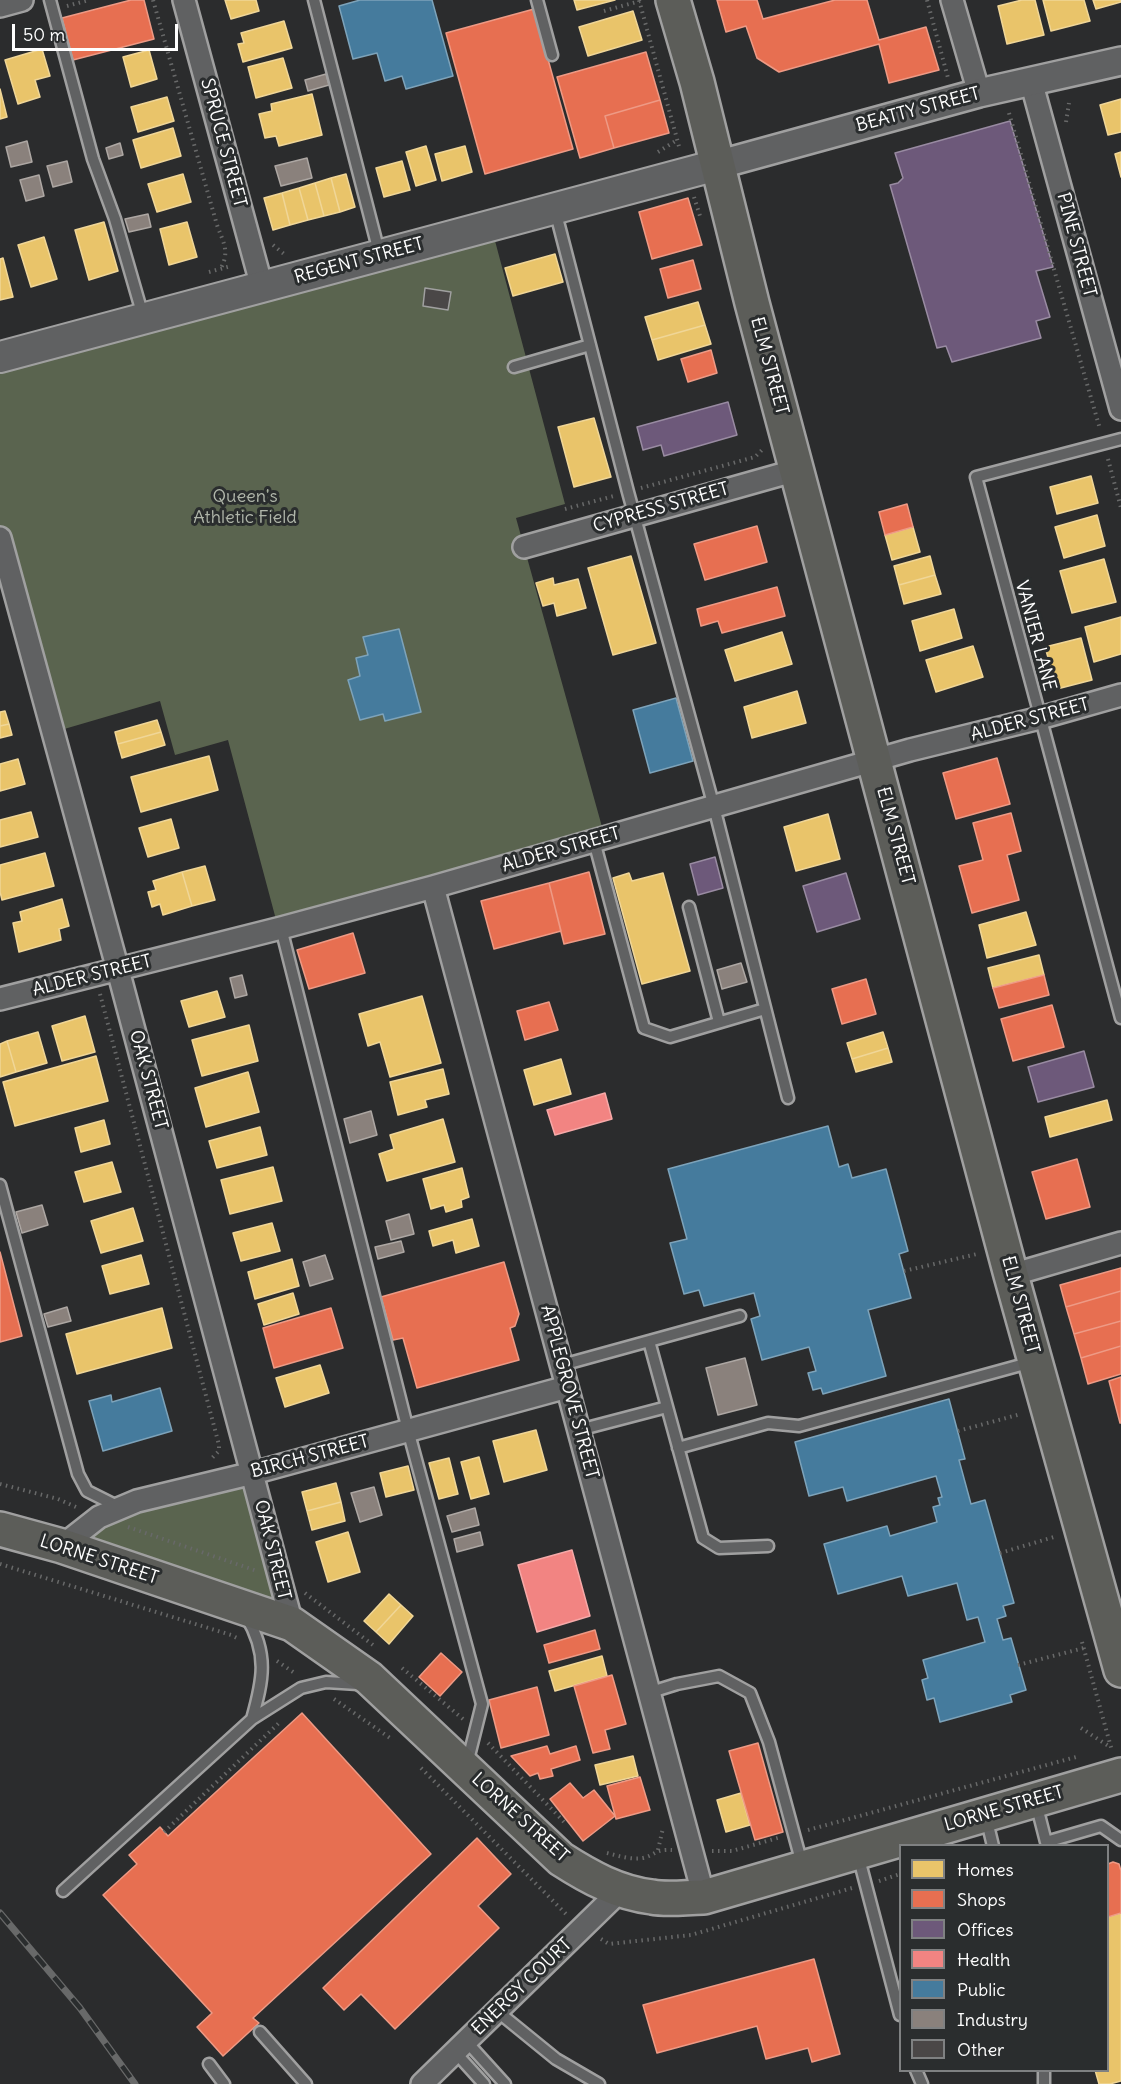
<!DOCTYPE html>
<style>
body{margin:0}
#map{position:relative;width:1121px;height:2084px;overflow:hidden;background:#2b2c2d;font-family:Delius,sans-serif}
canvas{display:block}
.legend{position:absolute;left:899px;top:1844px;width:210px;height:228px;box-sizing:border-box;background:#2a2d2e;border:2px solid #7f8182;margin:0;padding:8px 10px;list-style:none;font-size:18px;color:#fff}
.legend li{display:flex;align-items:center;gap:12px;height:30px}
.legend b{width:30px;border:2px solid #7f8182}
.scale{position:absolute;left:12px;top:24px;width:166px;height:27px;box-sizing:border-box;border:3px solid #fff;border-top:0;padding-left:8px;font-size:18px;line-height:21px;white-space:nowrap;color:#fff;-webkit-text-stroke:4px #2a2d2e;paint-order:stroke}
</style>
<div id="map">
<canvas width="1121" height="2084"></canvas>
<ul class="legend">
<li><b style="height:16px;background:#e9c46a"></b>Homes</li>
<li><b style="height:16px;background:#e76f51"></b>Shops</li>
<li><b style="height:16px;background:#6d597a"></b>Offices</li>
<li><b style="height:16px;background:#f28482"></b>Health</li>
<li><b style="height:16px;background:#457b9d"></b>Public</li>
<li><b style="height:16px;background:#8a817c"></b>Industry</li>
<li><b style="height:16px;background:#4a4747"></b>Other</li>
</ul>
<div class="scale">50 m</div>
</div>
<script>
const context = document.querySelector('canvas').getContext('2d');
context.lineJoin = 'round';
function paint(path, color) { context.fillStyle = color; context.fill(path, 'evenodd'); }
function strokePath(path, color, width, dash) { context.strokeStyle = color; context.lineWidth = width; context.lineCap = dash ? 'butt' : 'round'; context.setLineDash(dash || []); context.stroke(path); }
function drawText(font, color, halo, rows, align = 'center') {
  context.font = font + ' Delius,sans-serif'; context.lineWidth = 6; context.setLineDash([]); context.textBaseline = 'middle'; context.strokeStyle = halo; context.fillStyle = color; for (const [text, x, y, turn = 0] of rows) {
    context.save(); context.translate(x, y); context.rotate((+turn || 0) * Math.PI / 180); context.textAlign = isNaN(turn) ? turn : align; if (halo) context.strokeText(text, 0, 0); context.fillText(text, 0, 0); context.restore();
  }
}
paint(new Path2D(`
 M490 222 565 504 516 518 604 834 278 927 228 740 175 755 160 701 54 732 0 532V355Z
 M254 1474 292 1622 63 1549 98 1519Z`), '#5a644f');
const homes = new Path2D(`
 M225 0H256L259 11 231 19Z
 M574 0H615L577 10Z
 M1022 0H1035L1044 35 1007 44 998 6Z
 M1043 0H1084L1090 21 1051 31Z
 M1093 0H1121V2L1096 9Z
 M633 11 642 40 588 56 579 27Z
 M284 21 292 48 243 62 238 44 244 43 241 33Z
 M42 49 50 76 35 80 40 97 18 104 5 60Z
 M149 50 157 79 131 87 123 57Z
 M283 58 292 88 256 98 248 67Z
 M0 89 7 117 0 119Z
 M312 94 322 135 279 146 276 136 265 138 259 114 272 111 271 104Z
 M167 97 174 121 138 132 131 107Z
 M1121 99V132L1108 135 1100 105Z
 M173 128 181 156 141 168 133 140Z
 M426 146 436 180 416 186 406 152Z
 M465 146 472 172 442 181 435 154Z
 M1121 152V177L1115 154Z
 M402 161 410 190 384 197 376 168Z
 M183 174 191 202 157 212 148 184Z
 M346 174 355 207 340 212 331 178Z
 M331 178 340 212 324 216 315 183Z
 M315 183 324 216 308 220 299 188Z
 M299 188 308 220 290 225 282 193Z
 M282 193 290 225 273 230 264 198Z
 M104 222 118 271 89 280 75 230Z
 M187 222 197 257 169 265 160 229Z
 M44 237 57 279 31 287 18 245Z
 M555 254 563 282 513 296 505 268Z
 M3 258 13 297 0 300V259Z
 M698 302 705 325 652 340 645 317Z
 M705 325 711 344 658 360 652 340Z
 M594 418 611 477 574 487 558 427Z
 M1091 476 1098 503 1057 514 1050 487Z
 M1097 515 1105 546 1064 558 1055 527Z
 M913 527 920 552 892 560 885 535Z
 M631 556 656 643 613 655 588 568Z
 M930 556 935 575 899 585 894 566Z
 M1104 559 1116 602 1072 613 1060 571Z
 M935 575 941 594 904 604 899 585Z
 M553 578 554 585 578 579 586 608 557 616 554 603 543 606 536 583Z
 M954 609 962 638 920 651 912 621Z
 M1121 617V654L1094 662 1085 627Z
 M782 632 792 664 735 681 725 650Z
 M1081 638 1092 680 1057 689 1045 647Z
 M973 646 983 677 936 692 926 660Z
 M797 691 806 723 752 738 744 707Z
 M5 711 9 724 0 726V712Z
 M157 720 161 732 118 744 115 732Z
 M9 724 12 735 0 738V726Z
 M161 732 165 745 122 758 118 744Z
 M209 756 218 790 141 812 131 777Z
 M18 759 25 784 0 791V764Z
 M31 812 38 837 0 847V820Z
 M828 814 840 859 796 871 784 827Z
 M171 819 179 848 148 857 139 828Z
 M45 853 54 886 2 900 0 892V865Z
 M205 866 215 900 192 906 182 872Z
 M182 872 192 906 163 915 160 904 152 907 148 892 156 890 153 881Z
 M629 873 632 881 663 873 690 971 642 984 613 878Z
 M62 899 69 926 59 929 61 940 19 952 13 923 22 921 20 912Z
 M1026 912 1036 945 987 958 979 925Z
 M1039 955 1044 975 993 988 988 968Z
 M217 991 225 1017 189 1027 181 1001Z
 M422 996 441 1063 390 1077 380 1042 368 1046 359 1014Z
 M85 1016 95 1052 62 1061 52 1026Z
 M249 1025 258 1061 202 1076 192 1040Z
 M38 1032 47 1063 16 1072 7 1041Z
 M883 1032 888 1048 852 1059 847 1043Z
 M7 1041 16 1072 0 1077V1044Z
 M888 1048 892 1062 856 1072 852 1059Z
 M96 1056 108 1101 15 1126 3 1082Z
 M561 1059 571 1094 534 1105 524 1070Z
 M443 1069 449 1094 425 1100 427 1107 398 1115 390 1082Z
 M248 1072 259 1112 206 1127 195 1088Z
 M1107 1100 1112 1120 1050 1137 1045 1117Z
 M443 1119 455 1162 387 1181 379 1154 394 1149 390 1135Z
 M104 1120 110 1144 81 1152 75 1128Z
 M260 1127 267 1155 217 1168 209 1141Z
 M112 1162 121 1192 84 1202 75 1172Z
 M273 1167 282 1201 230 1214 221 1180Z
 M462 1168 469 1197 461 1200 462 1207 446 1212 444 1205 431 1209 423 1179Z
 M133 1208 143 1241 101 1253 91 1221Z
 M472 1219 479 1246 456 1253 453 1240 433 1246 429 1231Z
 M272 1223 280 1251 241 1261 233 1233Z
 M141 1255 149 1284 110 1294 102 1266Z
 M292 1259 299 1286 255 1299 248 1272Z
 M293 1293 299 1314 264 1325 258 1304Z
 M162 1308 172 1348 77 1374 66 1334Z
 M320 1365 329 1393 285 1407 276 1378Z
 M536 1430 547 1470 504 1482 493 1441Z
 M479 1457 489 1494 471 1499 461 1462Z
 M449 1458 458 1494 439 1499 429 1463Z
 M408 1466 414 1490 386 1497 380 1473Z
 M336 1483 341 1502 307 1511 302 1492Z
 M341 1502 345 1521 312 1530 307 1511Z
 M348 1532 360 1572 328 1582 316 1542Z
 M389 1594 401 1605 376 1632 364 1621Z
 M401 1605 413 1616 389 1644 376 1632Z
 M602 1656 607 1676 555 1691 549 1671Z
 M633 1756 638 1776 600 1785 595 1765Z
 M741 1793 750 1825 726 1832 717 1800Z
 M1121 1913V2081L1110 2084H1099L1095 2070H1108V1917Z`);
paint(homes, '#e9c46a');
strokePath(homes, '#f0d697', 1.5);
const shops = new Path2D(`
 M131 0H144L154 39 73 60 62 18Z
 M717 0H757L763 19 835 0H867L879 40 926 27 939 70 889 83 879 44 779 72 757 58 746 26 726 32Z
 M534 9 573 149 485 174 446 33Z
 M646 52 660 100 605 116 614 148 580 158 557 77Z
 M660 100 669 133 614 148 605 116Z
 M688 198 702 245 652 259 639 212Z
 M693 260 701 289 668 298 660 269Z
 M711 350 717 373 688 382 681 359Z
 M907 504 913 527 885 535 879 512Z
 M757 526 767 562 705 580 694 544Z
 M777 587 785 616 722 633 718 621 701 626 697 609Z
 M997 758 1010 804 956 819 943 773Z
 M1011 813 1021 851 1007 855 1019 900 972 913 959 866 983 860 973 823Z
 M589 872 605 934 564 944 549 883Z
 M549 883 561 931 494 949 481 901Z
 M353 933 365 973 309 989 297 950Z
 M1044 975 1049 995 999 1008 993 988Z
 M866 979 876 1014 842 1024 832 989Z
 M549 1002 558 1030 525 1040 517 1011Z
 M1052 1005 1064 1047 1013 1061 1001 1019Z
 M1077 1159 1090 1207 1046 1219 1032 1172Z
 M0 1252 22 1336 0 1342Z
 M504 1262 519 1314 515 1326 510 1328 519 1360 417 1388 403 1338 393 1340 381 1297Z
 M1121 1268V1291L1066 1307 1060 1285Z
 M1121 1291V1321L1074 1334 1066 1307Z
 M331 1308 343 1348 274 1368 263 1328Z
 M1121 1321V1346L1081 1358 1074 1334Z
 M1121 1346V1374L1088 1384 1081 1358Z
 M1121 1377V1423H1120L1109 1381Z
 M595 1630 600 1649 549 1663 544 1645Z
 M441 1653 462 1672 440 1696 419 1677Z
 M612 1675 626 1724 605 1730 610 1749 593 1753 574 1686Z
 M537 1687 549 1735 501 1748 489 1700Z
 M302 1713 431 1854 253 2018 259 2023 223 2056 197 2027 212 2013 103 1895 137 1864 129 1855 160 1827 168 1836Z
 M758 1743 783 1832 755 1840 729 1751Z
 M547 1746 550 1754 576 1746 580 1760 551 1769 553 1776 540 1779 538 1773 530 1776 511 1756Z
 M640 1777 650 1810 616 1819 607 1786Z
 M570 1783 583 1798 594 1790 615 1816 583 1841 550 1799Z
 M477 1838 511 1874 478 1906 499 1928 395 2029 361 1994 344 2010 323 1988Z
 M1113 1862 1119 1864 1121 1871V1913L1108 1917V1864Z
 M814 1959 840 2054 812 2062 808 2048 766 2059 757 2026 657 2053 643 2005Z`);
paint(shops, '#e76f51');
strokePath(shops, '#ee9a85', 1.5);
const offices = new Path2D(`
 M1010 121 1053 267 1036 271 1050 317 1036 321 1041 338 952 362 946 346 937 348 890 185 898 183 903 178 895 153Z
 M728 402 737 435 664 456 661 445 643 450 637 427Z
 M715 857 723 888 698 895 690 864Z
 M846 873 860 919 817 932 803 886Z
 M1084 1051 1094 1087 1038 1102 1028 1067Z`);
paint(offices, '#6d597a');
strokePath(offices, '#998ba2', 1.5);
const health = new Path2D(`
 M605 1093 612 1119 555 1135 547 1110Z
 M572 1550 590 1616 537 1632 518 1565Z`);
paint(health, '#f28482');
strokePath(health, '#f6a9a8', 1.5);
const public = new Path2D(`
 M360 0H432L453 76 406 89 402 76 385 81 377 53 353 59 339 6Z
 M399 629 421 712 385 721 383 714 360 720 348 680 360 676 356 658 368 655 363 637Z
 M676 698 693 761 650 773 633 710Z
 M828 1126 839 1167 848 1164 852 1178 886 1169 908 1251 899 1254 911 1298 868 1310 886 1376 823 1394 821 1388 813 1390 808 1373 816 1371 809 1347 762 1360 751 1319 760 1316 754 1293 704 1306 699 1290 684 1294 670 1243 687 1239 668 1169Z
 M160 1388 172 1431 103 1451 89 1401 111 1395 112 1402Z
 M949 1399 965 1459 959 1460 971 1504 985 1500 1014 1603 1003 1606 1006 1616 997 1619 1003 1640 1011 1638 1026 1690 1010 1695 1012 1702 940 1722 934 1698 927 1700 922 1680 928 1678 923 1660 985 1642 978 1617 967 1620 957 1583 908 1596 902 1576 838 1594 824 1544 887 1526 890 1536 937 1522 933 1507 940 1505 938 1498 942 1497 936 1476 847 1501 843 1487 809 1496 795 1442Z`);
paint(public, '#457b9d');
strokePath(public, '#7da3ba', 1.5);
const industry = new Path2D(`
 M326 74 329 85 308 91 305 80Z
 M27 141 32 162 11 167 6 147Z
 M120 143 123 155 109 159 106 148Z
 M307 158 312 178 281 186 275 166Z
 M67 161 72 182 53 187 47 166Z
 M39 175 44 196 26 201 20 180Z
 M148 214 151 227 129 232 125 219Z
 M741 963 747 982 722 989 717 970Z
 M242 975 247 995 235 998 230 978Z
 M371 1111 377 1135 350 1143 344 1119Z
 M42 1205 48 1225 22 1233 16 1212Z
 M409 1214 414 1234 391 1240 386 1221Z
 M401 1241 404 1252 378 1259 375 1247Z
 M325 1255 333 1279 310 1286 303 1262Z
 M67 1307 71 1321 48 1327 44 1314Z
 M745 1358 757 1405 718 1415 706 1368Z
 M374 1487 382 1515 360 1522 351 1493Z
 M475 1508 479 1525 452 1532 447 1516Z
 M480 1532 483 1545 457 1552 454 1539Z`);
paint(industry, '#8a817c');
strokePath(industry, '#ada7a3', 1.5);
const building = new Path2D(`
 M425 288 451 292 448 310 423 306Z`);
paint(building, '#4a4747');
strokePath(building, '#a0a0a0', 1.5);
const service = new Path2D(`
 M50 0 93 159 115 219 143 316
 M314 0 379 252
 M537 0 552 55
 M555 210 628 492 714 807 788 1098
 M514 367 590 345
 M1121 439 976 477 1121 1018
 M594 841 644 1028 670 1037 765 1009
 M689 907 719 1022
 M281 928 408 1430 482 1704 467 1764
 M0 1185 78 1474 87 1491 119 1507
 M649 1341 703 1538 719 1548 768 1546
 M562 1365 740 1316
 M579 1430 667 1407
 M678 1448 768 1423 799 1426 1032 1362
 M246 1616C269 1654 263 1680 252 1719
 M648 1693 677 1684 719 1676 750 1693 769 1742 802 1864
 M1036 1803 1046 1842 1101 1826 1121 1840
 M986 1817 993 1846
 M858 1855 900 2015
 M63 1891 252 1719 301 1688 326 1682 358 1684
 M497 2011 556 2059 599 2084
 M260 2032 306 2084
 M466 2041 505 2084
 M455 2052 484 2084
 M209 2064 224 2084
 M916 2070 922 2084
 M1044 2070V2084`);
const minor = new Path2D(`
 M184 0 262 287
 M952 0 979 93
 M0 6 22 0
 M1031 81 1121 409
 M0 538 118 970 292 1624
 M524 547 797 470
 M433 887 704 1897
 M0 999 281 928 433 887 910 750 1040 718 1121 695
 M1011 1275 1121 1243
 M62 1546 99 1517 137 1501 253 1473 567 1387
 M422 2084 621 1890`);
const tertiary = new Path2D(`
 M717 165 979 93 1121 61`);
const secondary = new Path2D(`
 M0 357 717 165`);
const primary = new Path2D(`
 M673 0 697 82 752 303 1011 1275 1121 1670
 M0 1529 62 1546 292 1624 369 1678 561 1859C589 1877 618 1893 652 1897 668 1900 687 1897 704 1897L1121 1775`);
strokePath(service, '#a0a0a0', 15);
strokePath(minor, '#a0a0a0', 26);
strokePath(tertiary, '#a0a0a0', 32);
strokePath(secondary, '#a0a0a0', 34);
strokePath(primary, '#a0a0a0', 38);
strokePath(new Path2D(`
 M153 0 217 225C223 242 230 251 221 268
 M639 0 680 150
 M927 0 948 78
 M67 6 89 0
 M604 11 640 1
 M1009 113 1100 429
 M1066 122 1069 103
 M658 152 677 140
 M694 197 700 216
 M273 245 284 254
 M209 272 231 266
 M1108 459 1121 508
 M641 488 755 457 764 448
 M565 509 614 496
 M100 994 219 1445V1451L211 1459
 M904 1271 977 1254
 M958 1431 1021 1414
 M0 1484 58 1499 76 1507
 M128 1527 257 1571
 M1000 1553 1054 1537
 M0 1564 231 1635 239 1639
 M305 1593 373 1645
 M1082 1642 1112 1751
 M277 1661 296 1674
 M1018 1665 1084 1648
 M402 1668 463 1719
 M334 1699 390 1738
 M1081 1728 1110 1747
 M488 1743 566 1824
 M421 1768 568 1916
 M808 1830 1076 1757
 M164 1832 281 1721
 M658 1850 663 1828
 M712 1851H732L781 1837
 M607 1853C619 1856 631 1860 643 1858 656 1855 654 1849 672 1850
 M879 1881 900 1874
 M601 1939 609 1944 691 1935 852 1888`), '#686969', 4, [1.5, 4.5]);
strokePath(service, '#606162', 10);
strokePath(minor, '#606162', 21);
strokePath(tertiary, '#606162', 27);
strokePath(secondary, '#606162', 30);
strokePath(primary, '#5c5d59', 33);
const rail = new Path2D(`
 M0 1913 80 2008 135 2084`);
strokePath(rail, '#686969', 7);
strokePath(rail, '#2a2d2e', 4.5, [14]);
drawText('18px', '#fff', '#2a2d2e', [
 ["BEATTY STREET",918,110,-15],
 ["SPRUCE STREET",223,143,75],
 ["PINE STREET",1076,245,75],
 ["REGENT STREET",359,261,-15],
 ["ELM STREET",769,366,75],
 ["CYPRESS STREET",661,508,-16],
 ["VANIER LANE",1035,636,75],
 ["ALDER STREET",1030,720,-15],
 ["ELM STREET",895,836,75],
 ["ALDER STREET",561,850,-16],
 ["ALDER STREET",92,976,-14],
 ["OAK STREET",148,1080,75],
 ["ELM STREET",1020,1305,75],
 ["APPLEGROVE STREET",569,1392,75],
 ["BIRCH STREET",310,1457,-15],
 ["OAK STREET",272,1550,76],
 ["LORNE STREET",99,1560,18],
 ["LORNE STREET",1004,1809,-16],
 ["LORNE STREET",520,1818,42],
 ["ENERGY COURT",522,1987,-44]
]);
drawText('18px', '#b0b6aa', '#2a2d2e', [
 ["Queen's",245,497],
 ["Athletic Field",245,518]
]);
</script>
